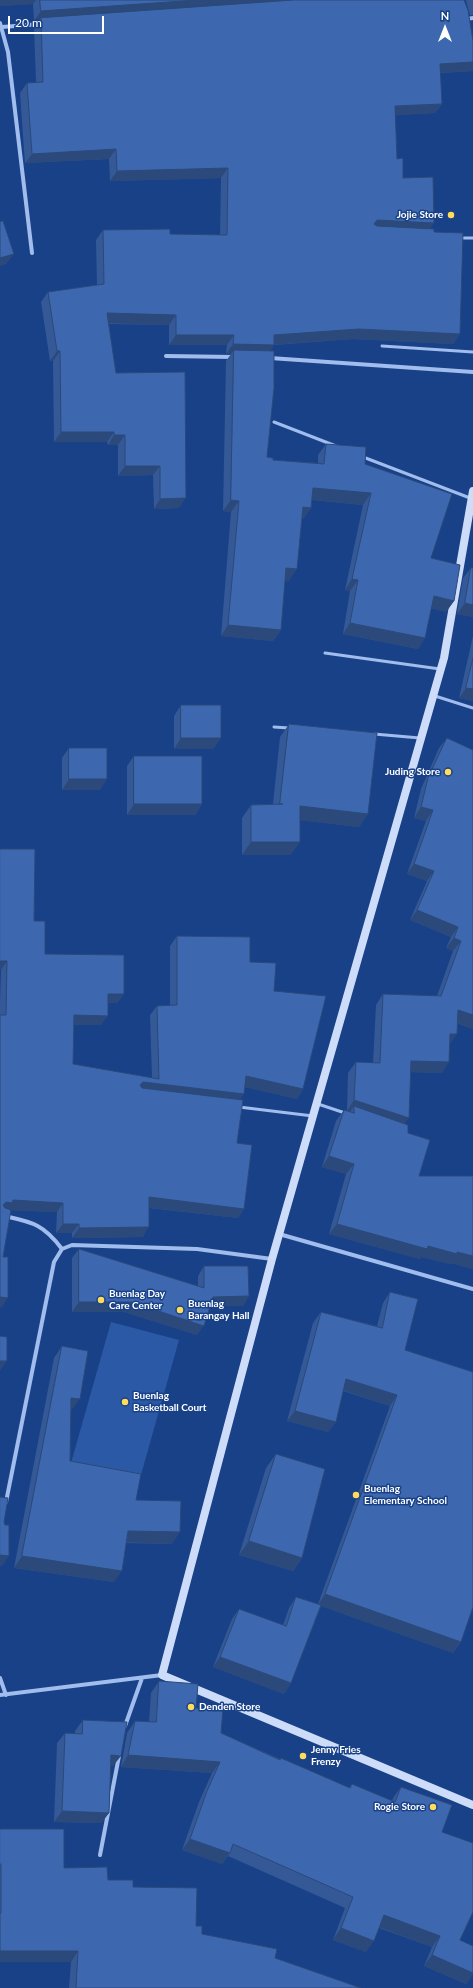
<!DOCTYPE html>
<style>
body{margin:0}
#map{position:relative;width:473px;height:1988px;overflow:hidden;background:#194187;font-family:Lato,sans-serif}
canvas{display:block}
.north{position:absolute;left:425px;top:8px;width:40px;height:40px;-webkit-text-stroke:3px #194187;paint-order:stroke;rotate:0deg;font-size:11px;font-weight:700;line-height:16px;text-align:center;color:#fff}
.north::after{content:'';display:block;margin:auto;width:14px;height:18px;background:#fff;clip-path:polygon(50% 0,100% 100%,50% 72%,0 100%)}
.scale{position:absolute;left:8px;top:16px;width:96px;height:18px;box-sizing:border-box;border:2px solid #fff;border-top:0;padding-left:5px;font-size:12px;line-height:14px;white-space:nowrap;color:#fff;-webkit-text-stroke:3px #194187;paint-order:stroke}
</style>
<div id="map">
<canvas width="473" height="1988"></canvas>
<div class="north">N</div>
<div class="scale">20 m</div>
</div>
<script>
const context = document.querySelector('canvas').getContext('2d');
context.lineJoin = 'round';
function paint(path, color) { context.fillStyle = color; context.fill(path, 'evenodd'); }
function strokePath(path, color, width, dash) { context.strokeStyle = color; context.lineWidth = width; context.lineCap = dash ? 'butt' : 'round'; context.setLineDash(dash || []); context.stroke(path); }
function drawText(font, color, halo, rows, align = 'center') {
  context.font = font + ' Lato,sans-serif'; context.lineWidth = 3; context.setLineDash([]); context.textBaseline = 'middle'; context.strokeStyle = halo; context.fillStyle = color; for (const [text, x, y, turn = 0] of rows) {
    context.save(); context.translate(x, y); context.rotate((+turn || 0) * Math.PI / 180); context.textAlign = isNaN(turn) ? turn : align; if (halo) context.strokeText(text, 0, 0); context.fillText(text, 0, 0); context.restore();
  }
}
paint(new Path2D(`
 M111 1322 179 1340 139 1482 71 1463Z`), '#2b59a5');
strokePath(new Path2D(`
 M460 238H473
 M382 346 473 352
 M274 422 336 446
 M363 457 470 498
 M325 653 440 669
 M435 696 473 708
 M274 727 289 728
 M374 734 420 738
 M318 1104 345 1113
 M239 1107 313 1116`), '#a0bded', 3);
strokePath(new Path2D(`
 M466 19 473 18
 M0 23 8 52 32 253
 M2 27 41 24
 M166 356 233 357
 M270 358 473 372
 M0 1215C30 1222 42 1222 62 1249
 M279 1234 473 1289
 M6 1502 54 1262 62 1249 72 1245 197 1249 272 1259
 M0 1678 6 1695
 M0 1695 162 1675
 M125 1726 142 1678
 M100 1855 119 1756`), '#a0bded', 4);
strokePath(new Path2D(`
 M473 491 444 658 272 1259 162 1675 473 1805`), '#cdddf9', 8);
paint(new Path2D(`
 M0 0H464L473 71 440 73 442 104 435 113 395 115 397 159 403 178 430 229 434 232 460 334 453 344 353 339 274 345 270 351 267 457 273 460 318 463V455L326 444 365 464 431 558 454 601 446 612 431 608 425 638 418 649 343 634 350 591 345 590 363 505 312 500 311 508 303 519H302L289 581 285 580 281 630 273 641 221 636 231 512 223 511 226 361 231 354H226L227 345H169V325L108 324 116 373 185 372 179 508 154 509 153 475 118 476V445H108L107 442H54L53 361H50L41 302 48 292 97 285 96 240 103 230 170 234 220 235 221 178 110 181 109 159 25 163 20 93 27 83 36 82 34 28 39 21H34L33 4 0 6Z
 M466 0H473V15H470Z
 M471 568H473V617L457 614 463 578Z
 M473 636V701L459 698Z
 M181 705 221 738 213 749H174V716Z
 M289 724 368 814 359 827 300 820V842L290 855H242V818L251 805 273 804 280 737Z
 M447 738 473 750V1029L457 1023 450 1044 442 1073 411 1072 405 1123 419 1176H473V1269L451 1263 450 1264 421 1257 420 1259 329 1234 346 1174 322 1167 336 1121 344 1110 350 1112 347 1111 348 1073 356 1062 373 1063 376 1005 383 994 437 996 453 951 446 948 451 937 410 920 427 881 407 874 426 821 414 818 421 789 439 748Z
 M69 748 100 790H62V758Z
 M134 756 202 804 195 815H127V766Z
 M34 921 45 954 124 994 117 1003H108L101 1025H74L73 1064 152 1078 150 1015 157 1006 170 1005V946L177 936 250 962 274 991 303 1089 297 1099 245 1087 240 1100 237 1143 244 1209 238 1218 149 1208 143 1237 72 1238V1233H56L57 1212 10 1210 3 1257 2 1307H0V1002L1 970H0Z
 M79 1249 198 1286V1276L204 1266 249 1296 243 1306H210L197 1335 124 1312H72V1258Z
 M390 1292 405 1350 461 1642 453 1653 321 1606 291 1683 284 1694 213 1667 232 1619 239 1609 283 1625 289 1608 296 1597 318 1604 390 1406 343 1391 336 1422 328 1432 287 1421 313 1323 321 1312 377 1326 383 1303Z
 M62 1346 71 1411 70 1461 136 1500 172 1544 126 1543 114 1582 14 1568 54 1358Z
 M276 1454 302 1558 293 1571 239 1555 266 1468Z
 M159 1681 196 1708 221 1733 280 1759 281 1758 349 1788 352 1784 392 1801 393 1798 401 1787 442 1832 460 1940 473 1973V1974L466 1984 424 1966 432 1947 379 1928 366 1952 333 1940 345 1908 228 1856 222 1864 182 1850 199 1802 212 1773 121 1767 127 1733 135 1721 149 1722 151 1693Z
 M83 1720 113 1766H111L109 1813 101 1823 54 1822 57 1743 65 1733 75 1734V1731Z
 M0 1829 64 1868 108 1880 133 1887 196 1926 202 1934 275 1958 361 1988H69L71 1962H0Z`), '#345996');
paint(new Path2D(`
 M0 0H36L33 4 0 6Z
 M197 0H327L41 18 39 21H34L41 11Z
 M473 62V71L433 73 440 64Z
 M442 104 435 113 388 116 395 106Z
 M116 149 109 159 25 163 32 154Z
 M228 168 221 178 110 181 117 171Z
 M377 220 434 223 427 233 370 230Z
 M14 254 6 264 0 266V258Z
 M107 313 176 315 169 325 100 323Z
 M359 329 460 334 453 344 353 339 269 345H274L267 355 234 350 231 354H226L233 344 274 335Z
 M176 335H234L227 345H169Z
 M57 351H60L53 361H50Z
 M61 432H114L107 442H54Z
 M114 435H125L118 445H108Z
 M125 466H160L153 475 118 476Z
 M313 488 371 493 363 505 305 499Z
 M186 498 179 508 154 509 160 499Z
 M231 500 239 501 231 512 223 511Z
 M303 507 311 508 303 519H296Z
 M286 568 297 569 289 581 278 579Z
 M352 579 358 580 350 591 345 590Z
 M434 596 454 601 446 612 426 607Z
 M465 603 473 605V617L457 614Z
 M350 623 425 638 418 649 343 634Z
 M228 625 281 630 273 641 221 636Z
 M466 688 473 689V701L459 698Z
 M181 738H221L213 749H174Z
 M69 779H107L100 790H62Z
 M134 804H202L195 815H127Z
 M300 806 368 814 359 827 290 819Z
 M421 807 433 810 426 821 414 818Z
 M251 842H300L290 855H242Z
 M414 864 434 871 427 881 407 874Z
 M417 910 458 927 451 937 410 920Z
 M454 938 461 941 453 951 446 948Z
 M0 961H7L1 970H0Z
 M108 994H124L117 1003H101Z
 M458 1010 473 1015V1029L451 1020Z
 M74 1015 108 1016 101 1025H67Z
 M450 1034H457L450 1044Z
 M411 1061 449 1062 442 1073 404 1072Z
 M246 1076 303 1089 297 1099 240 1086Z
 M143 1082 244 1094 237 1104 136 1092 140 1085Z
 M354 1100 409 1118 401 1129 354 1106 350 1112 347 1111Z
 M329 1156 354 1164 346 1174 322 1167Z
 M149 1197 244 1209 238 1218 143 1207Z
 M13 1200 63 1203 57 1212 8 1210 6 1213 3 1205 6 1202Z
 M63 1224H79L72 1233H56Z
 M337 1224 428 1246 457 1252 473 1256V1269L451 1263 450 1264 421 1257 420 1259 329 1234Z
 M149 1227 143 1237 72 1238 79 1228Z
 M249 1296 243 1306H207L213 1297Z
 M0 1297 8 1298 2 1307H0Z
 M79 1302H131L204 1326 197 1335 124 1312H72Z
 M0 1361H7L0 1371Z
 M346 1379 397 1395 390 1406 339 1389Z
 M71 1398 80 1399 71 1411 63 1410Z
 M295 1411 336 1422 328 1432 287 1421Z
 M128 1531 180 1532 172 1544 120 1542Z
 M249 1541 302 1558 293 1571 239 1555Z
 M0 1555 9 1556 2 1566H0Z
 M22 1556 122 1571 114 1582 14 1568Z
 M325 1594 461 1642 453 1653 318 1605Z
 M220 1657 291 1683 284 1694 213 1667Z
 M111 1755 121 1756 113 1766 104 1765Z
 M128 1755 220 1762 212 1773 121 1767Z
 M62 1811 109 1813 101 1823 54 1822Z
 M190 1839 230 1853 222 1864 182 1850Z
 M384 1915 440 1936 432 1947 376 1926Z
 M341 1928 374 1941 366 1952 333 1940Z
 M0 1951H78L71 1962H0Z
 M432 1955 473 1973V1974L466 1984 424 1966Z`), '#2b497a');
const building = new Path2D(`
 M40 0H197L41 11Z
 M294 0H464L468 10 473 41V62L440 64 442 104 395 106 397 159 403 158V178L433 177 434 223 377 220 374 224 377 226 434 229V232L463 233 460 334 359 329 274 335V345L233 344 234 335H176V315L107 313 116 373 185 372 186 498 160 499V466H125V435H114V432H61L60 351H57L48 292 104 284 103 230 170 229V234L227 235 228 168 117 171 116 149 32 154 27 83 43 82 41 18Z
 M3 221 14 254 0 258V222Z
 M234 350 274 351V388L267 457 273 458V460L324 464 326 444 366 447 365 464 452 494 431 558 460 565 454 601 434 596 425 638 350 623 358 580 352 579 371 493 313 488 311 508 303 507 297 569 286 568 281 630 228 625 239 501 231 500Z
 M471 568H473V605L465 603Z
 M473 658V689L466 688Z
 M181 705H221V738H181Z
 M289 724 377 733 368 814 300 806V842H251V805L283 804H280Z
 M447 738 473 750V1015L458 1010 457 1034H450L449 1062 411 1061 409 1118 354 1100 356 1062 380 1063 383 994 441 996 461 941 454 938 458 927 417 910 434 871 414 864 433 810 421 807 428 778Z
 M69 748H107V779H69Z
 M134 756H202V804H134Z
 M0 849H35L34 921H45V954L124 955V994H108V1016L74 1015 73 1064 159 1079 157 1006 177 1005V936L250 937V962L276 963 274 991 326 996 303 1089 246 1076 244 1094 143 1082 140 1085 142 1088 243 1100 237 1143 252 1145 244 1209 149 1197V1227L79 1228V1224H63V1203L13 1200 12 1203 6 1202 3 1205 5 1208 11 1210 3 1257H8V1298L0 1297V1015H6L7 961H0Z
 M354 1106 408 1125V1133L430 1140 419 1176H473V1256L457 1252V1254L428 1246 427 1249 337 1224 354 1164 329 1156 344 1110 354 1113Z
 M79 1249 204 1288V1266H248L249 1296 213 1297 204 1326 131 1302H79Z
 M390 1292 418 1299 405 1350 473 1372V1607L461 1642 325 1594 397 1395 346 1379 336 1422 295 1411 321 1312 382 1328Z
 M0 1336 7 1337V1361H0Z
 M62 1346 88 1351 80 1399 71 1398 70 1461 141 1474 136 1500 181 1501 180 1532 128 1531 122 1571 22 1556Z
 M276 1454 325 1469 302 1558 249 1541Z
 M0 1497 8 1498 4 1522 5 1525H9V1556L0 1555Z
 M296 1597 321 1605 291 1683 220 1657 239 1609 286 1626Z
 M159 1681 198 1684 196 1708 223 1709 221 1733 280 1760 281 1758 350 1788 352 1784 395 1802 401 1787 452 1805 442 1832 473 1843V1912L460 1940 473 1946V1973L432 1955 440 1936 384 1915 374 1941 341 1928 353 1897 233 1844 230 1853 190 1839 207 1791 220 1762 128 1755 135 1721 156 1722Z
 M83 1720 127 1722 121 1756 111 1755 109 1813 62 1811 65 1733 82 1734Z
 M0 1829H64V1868L107 1867 108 1880H133V1887L197 1888 196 1926H202V1934L277 1949 275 1958 361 1988H76L78 1951H0V1913H1V1864H0Z`);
paint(building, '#3d68af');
strokePath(building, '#2b497a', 1);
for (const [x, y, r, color] of [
 [451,215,4,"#ffdc5c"],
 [448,772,4,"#ffdc5c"],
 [101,1300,4,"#ffdc5c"],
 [180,1310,4,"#ffdc5c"],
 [125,1402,4,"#ffdc5c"],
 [356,1495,4,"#ffdc5c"],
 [191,1707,4,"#ffdc5c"],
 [303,1756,4,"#ffdc5c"],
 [433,1807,4,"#ffdc5c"]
]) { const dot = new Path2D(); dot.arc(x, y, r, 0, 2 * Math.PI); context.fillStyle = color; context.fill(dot); strokePath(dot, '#194187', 1.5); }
drawText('bold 10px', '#fff', '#194187', [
 ["Jojie Store",443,215,"right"],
 ["Juding Store",440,772,"right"],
 ["Buenlag Day",109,1294],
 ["Care Center",109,1306],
 ["Buenlag",188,1304],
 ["Barangay Hall",188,1316],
 ["Buenlag",133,1396],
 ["Basketball Court",133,1408],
 ["Buenlag",364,1489],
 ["Elementary School",364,1501],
 ["Denden Store",199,1707],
 ["Jenny Fries",311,1750],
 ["Frenzy",311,1762],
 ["Rogie Store",425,1807,"right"]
], 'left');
</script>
